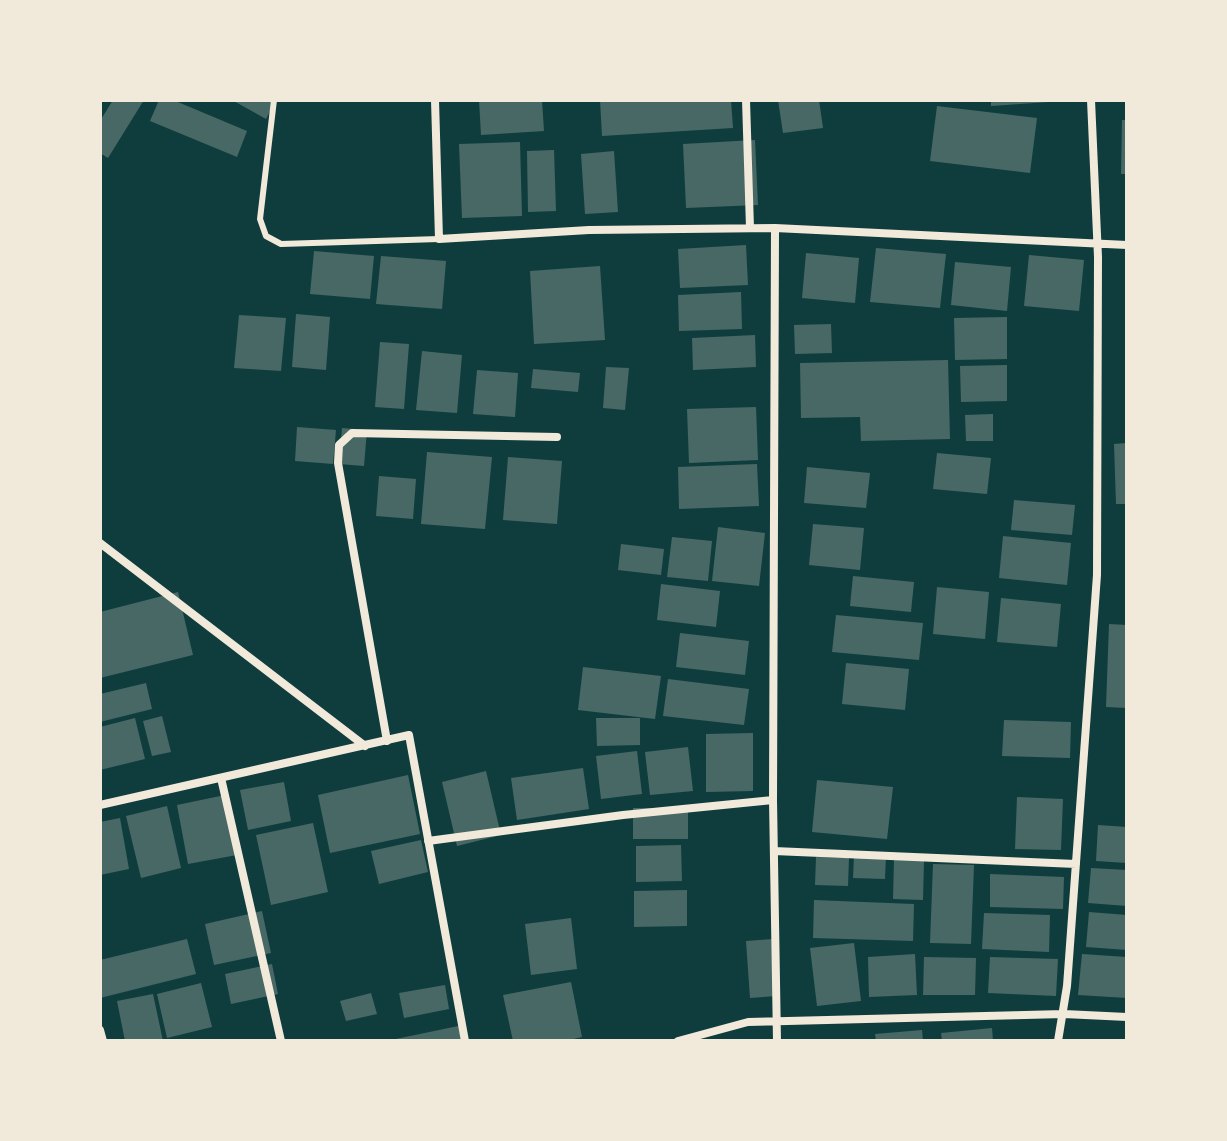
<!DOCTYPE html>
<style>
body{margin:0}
#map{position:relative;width:1227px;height:1141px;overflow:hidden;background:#0f3d3e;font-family:Rubik,sans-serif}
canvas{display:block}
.frame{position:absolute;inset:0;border:102px solid #f1e9da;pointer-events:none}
</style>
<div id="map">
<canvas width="1227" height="1141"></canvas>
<div class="frame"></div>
</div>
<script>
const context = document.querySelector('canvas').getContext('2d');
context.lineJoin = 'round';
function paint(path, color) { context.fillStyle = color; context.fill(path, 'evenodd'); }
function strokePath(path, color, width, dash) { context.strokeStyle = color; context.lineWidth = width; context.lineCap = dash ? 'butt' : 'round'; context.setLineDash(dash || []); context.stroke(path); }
paint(new Path2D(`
 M113 100H144L108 158 100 153V121Z
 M159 100H173L247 131 237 157 150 121Z
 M232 100H276L266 119Z
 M479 100H542L544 131 481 135Z
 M600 100H731L733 128 602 136Z
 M778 100H819L823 128 783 133Z
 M991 100H1049V102L991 106Z
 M937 106 1037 118 1030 173 930 161Z
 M1122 120H1127V174H1121Z
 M755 140 758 205 686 208 683 144Z
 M520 142 522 216 462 218 459 144Z
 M554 150 556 211 528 212 527 151Z
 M614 151 618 212 585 214 581 154Z
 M746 245 748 285 680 288 678 249Z
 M876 248 946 254 940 308 870 302Z
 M314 251 374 256 370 299 310 294Z
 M806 253 859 258 855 303 802 298Z
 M1029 255 1084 260 1079 311 1024 306Z
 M381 256 446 261 442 309 376 304Z
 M955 262 1011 267 1007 311 951 305Z
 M600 266 605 340 534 344 530 271Z
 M741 292 742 329 679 331 678 295Z
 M296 314 330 317 326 370 292 367Z
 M239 315 286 318 281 371 234 368Z
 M1007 317V359L955 360 954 318Z
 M831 324 832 353 795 354 794 325Z
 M755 335 756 367 693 370 692 338Z
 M380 342 409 344 404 409 375 407Z
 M422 351 462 355 457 413 416 410Z
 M948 360 950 439 861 441 860 417 801 418 800 363Z
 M1007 365V401L961 402 960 366Z
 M606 367 629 368 625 410 603 408Z
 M533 369 580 373 578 392 531 388Z
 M477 370 518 373 515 417 473 414Z
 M756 407 758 460 689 463 687 409Z
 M993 414V441H966L965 415Z
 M297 427 336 430 333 464 295 461Z
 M342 428 367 430 364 466 339 464Z
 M1127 443V504H1116L1114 444Z
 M427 452 492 457 485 529 421 524Z
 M937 453 991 458 987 494 933 489Z
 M508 457 562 461 557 524 503 520Z
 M757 464 759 506 679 509 678 467Z
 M807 467 870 473 866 508 804 503Z
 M379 476 416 479 413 519 376 516Z
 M1014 500 1075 505 1072 535 1011 530Z
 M813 524 864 528 860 570 809 565Z
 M718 527 765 533 759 586 712 581Z
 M1003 536 1071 543 1067 585 999 578Z
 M672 537 712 541 708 581 667 577Z
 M621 544 664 549 661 575 618 570Z
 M853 576 914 582 911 612 850 606Z
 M661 584 720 591 716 627 657 620Z
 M937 587 989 592 985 639 933 634Z
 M178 592 193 655 100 678V612Z
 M1001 598 1061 604 1057 647 997 642Z
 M836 615 923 623 919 660 832 652Z
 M1109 624 1127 625V708L1106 707Z
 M680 633 749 641 745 675 676 667Z
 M846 663 909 669 905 710 842 704Z
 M583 667 661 676 655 719 578 710Z
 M668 679 749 689 744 725 663 716Z
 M146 683 152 709 100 722V694Z
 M162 716 171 752 152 756 143 721Z
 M135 718 145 759 100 770V727Z
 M596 718H640V745L597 746Z
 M1004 720 1071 722 1070 758 1002 756Z
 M753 733V791L706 792V734Z
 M688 747 693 791 650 795 645 752Z
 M637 751 642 794 601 799 596 756Z
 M583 768 589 809 517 820 511 778Z
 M486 771 501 835 457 846 442 782Z
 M408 775 420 834 330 853 318 795Z
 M817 780 893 787 887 839 812 832Z
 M284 782 291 821 248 830 240 790Z
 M225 795 237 855 188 864 177 805Z
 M1017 797 1063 799 1061 850 1015 849Z
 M167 806 181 868 141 878 126 816Z
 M633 808H688V839H633Z
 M120 818 129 869 100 875V822Z
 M313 823 328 892 271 905 256 835Z
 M1098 825 1127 827V863L1096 861Z
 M421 840 428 872 379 884 371 851Z
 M681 845 682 881 636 882V846Z
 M854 855 886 856 885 879 853 878Z
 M816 857 849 858 848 886 815 885Z
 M894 859 924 860 923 900 893 899Z
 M933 864 974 865 971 944 930 943Z
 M1091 868 1127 870V906L1088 903Z
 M990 874 1064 877 1063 909 990 907Z
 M687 890V926L634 927V891Z
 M814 900 914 904 913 941 813 938Z
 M262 911 271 953 214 965 205 924Z
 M1089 912 1127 915V950L1086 947Z
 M984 913 1050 915 1049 952 982 949Z
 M571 918 577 969 531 975 525 924Z
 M187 939 196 974 100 998V960Z
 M773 939 776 996 750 998 746 941Z
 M854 943 861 1001 817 1006 810 948Z
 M915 954 917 995 869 997 868 957Z
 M1082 954 1127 957V998L1078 995Z
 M924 957 976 958 975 995H923Z
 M990 957 1058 959 1056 996 988 993Z
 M272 964 278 994 231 1004 225 974Z
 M571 982 582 1037 565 1041H513L503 995Z
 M201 983 212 1027 167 1038 157 994Z
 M445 985 449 1009 404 1018 399 993Z
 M371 993 377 1014 346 1021 340 1001Z
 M153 994 163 1041H125L117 1001Z
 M463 1025 467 1041H391V1040Z
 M992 1028 993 1041H942L941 1033Z
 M922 1030 923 1041H876L875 1034Z`), '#486865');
strokePath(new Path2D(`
 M274 100 260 219 266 236 281 244 439 239`), '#f1e9da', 6);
strokePath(new Path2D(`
 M435 100 439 239 589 230 775 228 1127 245
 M746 100 750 228
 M775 228 773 800 777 1041
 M100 543 365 746
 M387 741 338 463 339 445 352 433 557 437
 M221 778 281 1041
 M100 805 409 735 465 1041
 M428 841 623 815 773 800
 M774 851 1076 864
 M100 1030 103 1041
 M678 1041 748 1022 1064 1014 1127 1017
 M1058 1041 1067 986 1097 575 1098 257 1091 100`), '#f1e9da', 8);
</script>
